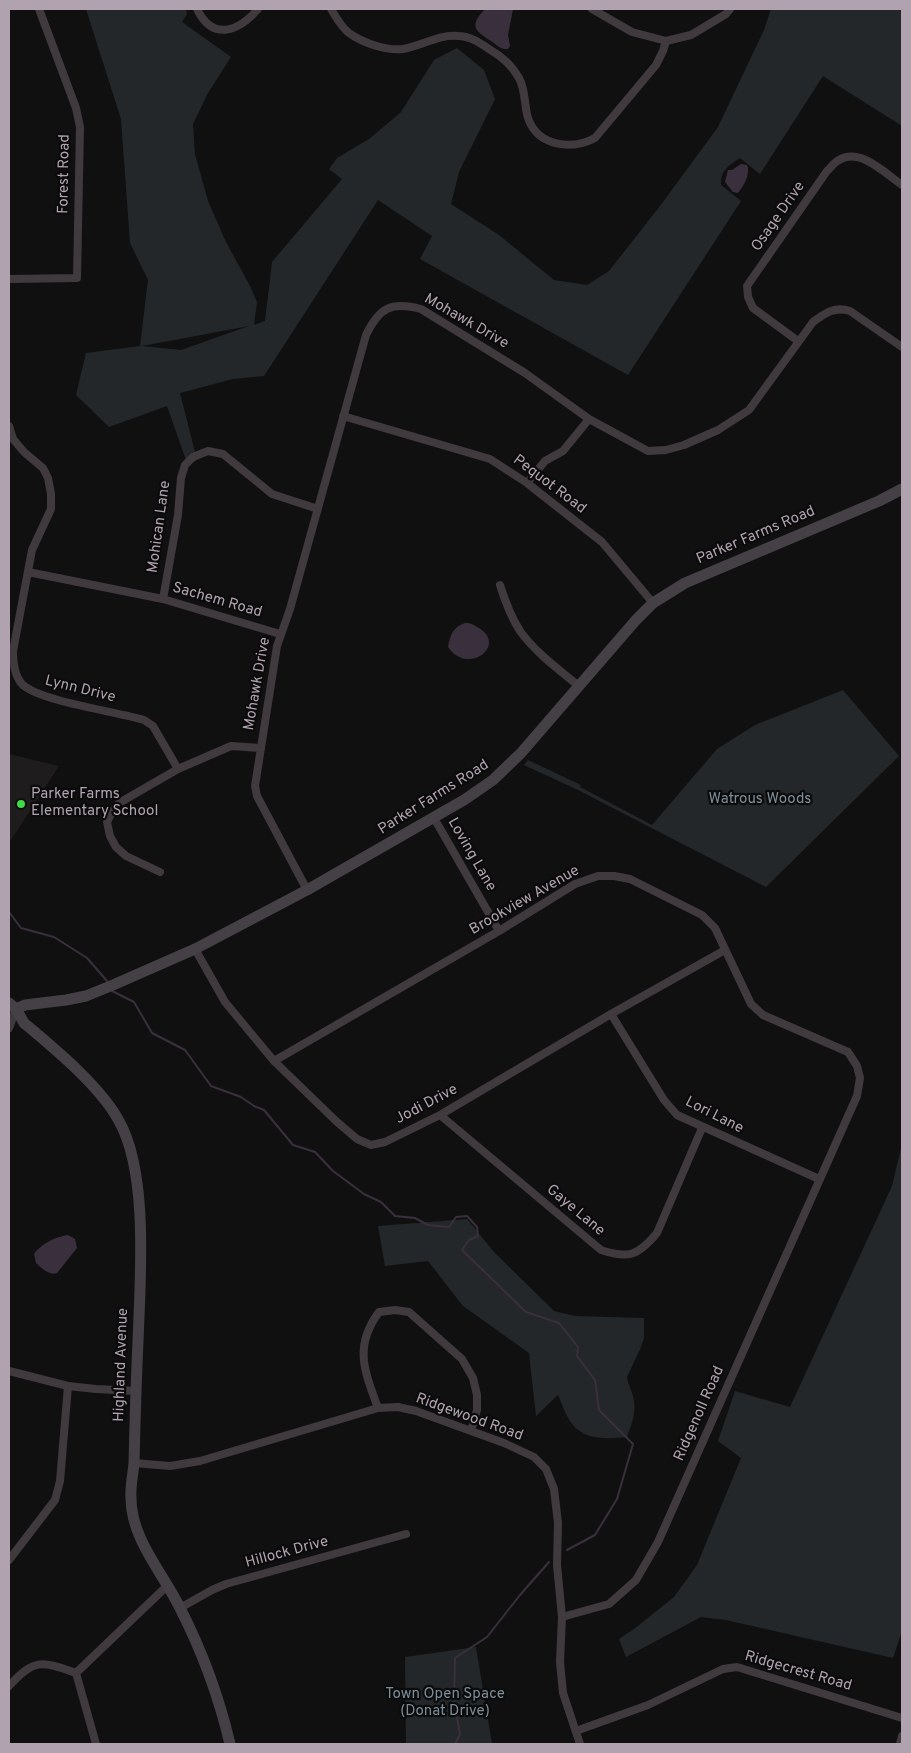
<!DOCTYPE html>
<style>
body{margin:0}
#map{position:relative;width:911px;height:1753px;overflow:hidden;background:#111011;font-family:Overpass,sans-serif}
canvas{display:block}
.frame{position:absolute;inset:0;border:10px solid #b0a3af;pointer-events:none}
</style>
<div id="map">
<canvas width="911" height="1753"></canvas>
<div class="frame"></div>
</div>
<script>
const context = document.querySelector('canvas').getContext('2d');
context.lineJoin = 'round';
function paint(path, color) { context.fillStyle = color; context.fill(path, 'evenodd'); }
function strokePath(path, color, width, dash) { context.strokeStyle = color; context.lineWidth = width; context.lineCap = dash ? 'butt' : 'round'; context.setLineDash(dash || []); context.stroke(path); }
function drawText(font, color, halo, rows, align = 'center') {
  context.font = font + ' Overpass,sans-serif'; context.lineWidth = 4.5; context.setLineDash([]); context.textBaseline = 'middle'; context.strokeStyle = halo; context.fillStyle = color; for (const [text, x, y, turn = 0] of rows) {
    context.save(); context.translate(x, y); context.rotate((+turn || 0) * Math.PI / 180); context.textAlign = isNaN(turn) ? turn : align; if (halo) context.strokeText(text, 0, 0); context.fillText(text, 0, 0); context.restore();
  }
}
paint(new Path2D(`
 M9 754 59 766 9 843Z`), '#1e1c1d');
paint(new Path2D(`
 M86 9H186L187 14 182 22 231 57 208 93 193 124 195 154 208 201 226 242 250 286 257 302 254 325 265 321 272 262 342 179 329 169 337 158 369 139 401 112 434 60 457 48 484 70 495 99 459 172 451 204 499 235 554 280 587 285 609 271 660 206 718 127 764 30 771 9H902V126L823 76 760 174 740 158C729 165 720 171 721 185L741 201 628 375 420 259 432 236 378 200 264 376 233 379 180 393 197 460 188 466 167 406 109 427 76 395 86 353 140 346 148 280 130 243 121 119ZM249 326 181 350 142 346Z
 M843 690 899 756 766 887 578 790 524 765 528 760 581 785 580 787 652 825 717 749 755 725Z
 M902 1144V1631L893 1658 726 1620 701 1617 626 1657 619 1639 634 1629 674 1597 697 1565 741 1458 718 1441 735 1391 790 1407 892 1186Z
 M467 1219 494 1252 554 1311 575 1316 644 1318V1338L641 1347 627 1377C628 1385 633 1393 634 1401 636 1414 631 1425 627 1437 601 1439 579 1441 566 1414 563 1408 561 1401 558 1395L536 1416 529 1353 463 1306 428 1261 385 1266 378 1226Z
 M476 1647 492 1744H406L405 1657Z`), '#23272a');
paint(new Path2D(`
 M485 9H513L508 35 510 46 508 49C501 50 497 45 491 41 473 30 470 25 485 9Z
 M741 164 747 165C751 174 743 187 738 193L733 192 725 182 728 170H732Z
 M465 623C471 623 474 625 479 628 508 646 467 676 448 647 450 635 453 627 465 623Z
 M68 1235 75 1239 77 1248 57 1273C49 1276 42 1268 36 1263L34 1254C42 1243 55 1237 68 1235Z`), '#3a2f3c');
strokePath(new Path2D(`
 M9 912 21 928 54 937 87 958 107 981
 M112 991 134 1002 152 1033 185 1050 211 1086 241 1097 254 1106 264 1110 293 1145 315 1152 333 1171 364 1194 381 1202 395 1216 415 1218 428 1225 449 1227 456 1217 467 1216 477 1227 478 1236 469 1240 462 1250 526 1312 559 1323 578 1347 577 1356 595 1380 599 1410 633 1444 617 1499 595 1535 567 1550
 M455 1744 460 1734 454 1702 455 1658 487 1637 520 1595 549 1562`), '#3a2f3c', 2);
strokePath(new Path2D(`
 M197 9C213 42 239 31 258 9
 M331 9C336 17 341 27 349 33 363 43 386 51 403 49 422 46 439 34 458 36 470 36 480 43 489 49 501 56 512 65 519 78 526 91 524 105 528 118 538 147 572 150 595 138L656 65 663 51 666 41
 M592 9 632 32 666 41 691 35 726 14 730 9
 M9 279 77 278 80 127 76 108 39 9
 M798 341 753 308 748 297 747 286 827 171C831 168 834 162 839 160 860 147 886 174 902 185
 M343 416 490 459 527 483 602 542 653 603
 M9 426 13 439 24 452 43 468 48 478 51 494V509L32 550 13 651C13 661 14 675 22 684 38 701 118 712 144 720L153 726 178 769
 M527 483 545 461 563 451 589 419
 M28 572 163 599 280 634
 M500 585C505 601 511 617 520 631 536 653 558 669 579 686
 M163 599 178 515 181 478 185 465 193 457 208 451 223 454 272 494 318 509
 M434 818 499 931
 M160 872 126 856 116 847 110 836 107 822 112 812 119 803 178 769 231 746 260 748
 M307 890 257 796 255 786 277 646 290 609 366 335C379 308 391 301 421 309L525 373 589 419 648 451 666 450 684 445 718 430 749 410 813 322C825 313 835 306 850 311L902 347
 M195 949 225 1002 274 1061 336 1121 357 1139 371 1145 385 1142 440 1115 611 1014 725 950
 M611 1014 664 1100 677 1115 819 1179
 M9 1028 16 1009
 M274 1061 499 931 575 884 598 876H614L630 879 702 915 715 928 751 1004 763 1015 848 1052 857 1066 860 1078 857 1096 658 1542 636 1580 609 1604 562 1617
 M440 1115 601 1250C628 1259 638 1256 657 1233L702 1128
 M9 1371 68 1386 60 1481 55 1500 9 1560
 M68 1386 96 1389 136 1391
 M378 1408C365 1372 353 1347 379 1312L395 1310 409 1312 462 1359 473 1378 477 1395V1410L471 1431
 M134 1463 170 1466 200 1461 378 1408 398 1407 416 1411 504 1443 534 1457 546 1469 554 1489 558 1523 557 1565 562 1617 560 1662 563 1693 580 1744
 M180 1608 212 1590 226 1584 406 1534
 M76 1673 96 1744
 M9 1686C35 1658 41 1661 76 1673L167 1586
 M576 1731 648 1705 723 1669 737 1667 902 1718
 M900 1744 902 1736`), '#403a3f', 8);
strokePath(new Path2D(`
 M9 1003 16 1009 25 1005 66 1000 86 996 113 985 195 949 307 890 464 800 493 780 521 753 636 620 653 603 685 583 879 501 902 489
 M16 1009 24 1023C55 1049 100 1086 119 1121 149 1174 140 1281 138 1342 136 1382 135 1423 134 1463 133 1475 130 1487 131 1498 131 1539 163 1573 180 1608 202 1651 219 1697 230 1744`), '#454045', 11);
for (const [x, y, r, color] of [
 [21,804,5,"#3fda44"]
]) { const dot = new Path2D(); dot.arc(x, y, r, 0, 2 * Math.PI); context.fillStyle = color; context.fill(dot); strokePath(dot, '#0c0b0c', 2); }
drawText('15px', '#b0a3af', '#0c0b0c', [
 ["Forest Road",65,174,-89],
 ["Osage Drive",779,217,-55],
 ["Mohawk Drive",466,322,30],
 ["Pequot Road",549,485,37],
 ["Mohican Lane",160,527,-82],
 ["Parker Farms Road",756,536,-23],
 ["Sachem Road",217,601,16],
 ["Mohawk Drive",258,684,-80],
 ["Lynn Drive",80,690,14],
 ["Parker Farms Road",434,798,-32],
 ["Loving Lane",471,855,60],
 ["Brookview Avenue",525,901,-30],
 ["Jodi Drive",427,1105,-28],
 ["Lori Lane",714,1116,27],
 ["Gaye Lane",575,1211,40],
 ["Highland Avenue",122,1365,-88],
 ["Ridgenoll Road",700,1414,-66],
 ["Ridgewood Road",469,1418,20],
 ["Hillock Drive",287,1553,-15],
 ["Ridgecrest Road",798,1672,16]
]);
drawText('15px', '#b0a3af', '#0c0b0c', [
 ["Parker Farms",31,795],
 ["Elementary School",31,812]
], 'left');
drawText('15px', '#7c8d99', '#0c0b0c', [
 ["Watrous Woods",760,800],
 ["Town Open Space",445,1695],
 ["(Donat Drive)",445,1712]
]);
</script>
